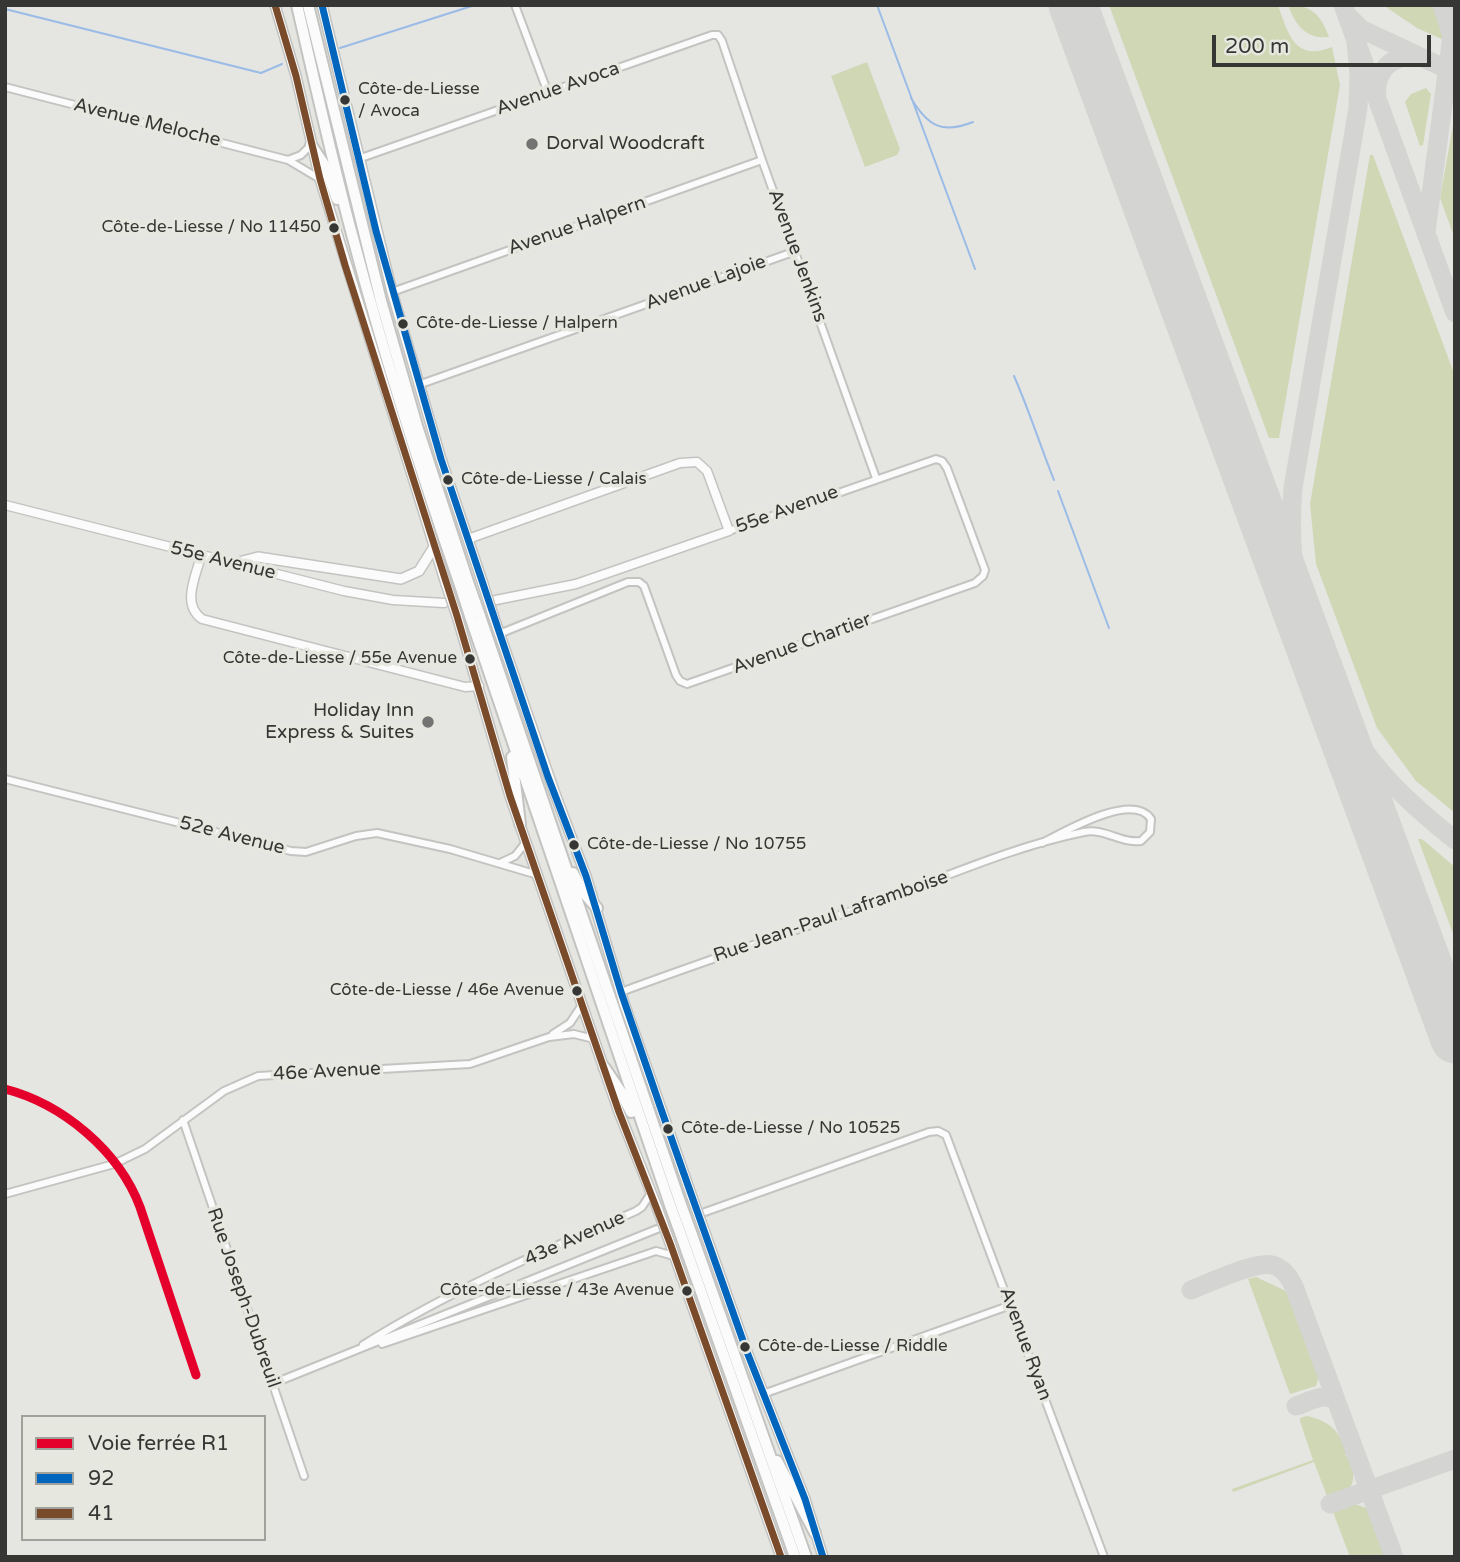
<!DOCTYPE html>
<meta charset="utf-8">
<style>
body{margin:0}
#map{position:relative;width:1460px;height:1562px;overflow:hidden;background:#e5e6e2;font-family:"Varela Round",sans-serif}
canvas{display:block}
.frame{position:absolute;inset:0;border:7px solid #363734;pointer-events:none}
.legend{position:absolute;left:21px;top:1415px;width:245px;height:126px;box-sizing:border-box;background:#e6e8e0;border:2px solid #a0a19b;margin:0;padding:9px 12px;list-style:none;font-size:21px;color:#363734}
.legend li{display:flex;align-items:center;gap:14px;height:35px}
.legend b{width:35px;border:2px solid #a0a19b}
.scale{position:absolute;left:1212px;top:35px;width:219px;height:32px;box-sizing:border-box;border:4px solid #363734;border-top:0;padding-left:9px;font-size:21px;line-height:24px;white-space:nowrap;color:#363734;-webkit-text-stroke:5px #e6e8e0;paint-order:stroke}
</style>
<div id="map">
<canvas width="1460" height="1562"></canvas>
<div class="frame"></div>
<ul class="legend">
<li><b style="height:9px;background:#e4002b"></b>Voie ferrée R1</li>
<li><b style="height:9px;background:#0065bd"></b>92</li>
<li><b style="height:9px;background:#7a4b2a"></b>41</li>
</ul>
<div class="scale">200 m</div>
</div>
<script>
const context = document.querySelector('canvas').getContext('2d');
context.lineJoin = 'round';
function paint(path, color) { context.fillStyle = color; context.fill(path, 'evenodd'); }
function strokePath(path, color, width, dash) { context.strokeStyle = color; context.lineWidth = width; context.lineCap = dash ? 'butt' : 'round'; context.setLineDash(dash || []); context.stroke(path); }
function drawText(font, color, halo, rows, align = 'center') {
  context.font = font + ' "Varela Round",sans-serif'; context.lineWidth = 7; context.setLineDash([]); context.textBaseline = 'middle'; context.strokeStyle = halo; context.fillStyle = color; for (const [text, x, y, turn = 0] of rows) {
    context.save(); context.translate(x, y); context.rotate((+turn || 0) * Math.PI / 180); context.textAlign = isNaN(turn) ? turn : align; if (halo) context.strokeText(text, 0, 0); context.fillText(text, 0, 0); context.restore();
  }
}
paint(new Path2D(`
 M1109 5H1278C1288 34 1295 62 1332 47L1340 85 1279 438H1269Z
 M1288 5C1312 5 1321 15 1329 37 1306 40 1295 24 1288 5Z
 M1383 5H1455V45L1417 28Z
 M867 62 900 149 897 155 865 167 831 76Z
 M1426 88 1431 94 1423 145 1420 146 1405 102 1411 94Z
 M1455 114V239L1440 198Z
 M1370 155H1373L1455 376V813L1416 781 1377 728 1316 564 1310 504Z
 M1418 839H1422L1455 867V939Z
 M1256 1277 1286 1291 1289 1296 1319 1376 1316 1386 1290 1394 1248 1279Z
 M1307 1416C1329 1421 1339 1430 1347 1452L1345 1455 1348 1457C1353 1469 1356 1477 1350 1488L1327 1496 1314 1462 1233 1492 1232 1489 1313 1460 1300 1421V1418Z
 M1355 1504 1366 1508 1369 1512 1385 1557H1350L1333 1512Z`), '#cfd7b5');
strokePath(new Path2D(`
 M877 5 975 269
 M5 9 261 73 282 64
 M340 48 475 5
 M911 98C928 127 943 134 973 122
 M1014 376C1029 410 1040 445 1054 480
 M1058 491 1109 628`), '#9abbe6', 2);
strokePath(new Path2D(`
 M1343 5 1455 313
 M1347 15 1361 29 1455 73
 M1356 42 1359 73 1358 108 1293 488C1284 590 1315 698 1384 775 1405 799 1430 820 1455 840
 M1377 98C1374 71 1391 55 1417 56
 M1426 232 1452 36 1442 5
 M1191 1290C1209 1283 1255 1261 1272 1265 1284 1268 1290 1278 1295 1289L1394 1557
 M1296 1406C1309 1402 1323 1392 1336 1400
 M1330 1504 1455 1459`), '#d4d5d2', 19);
strokePath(new Path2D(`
 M1073 5 1455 1039`), '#d4d5d2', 49);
const minor = new Path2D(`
 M515 5 548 93
 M5 87 288 160 320 179
 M358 159 712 35H718L722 41 762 160 876 478
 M288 160 301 155 311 145
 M392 292 762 160
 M418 385 796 251
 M499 634 628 582H639L644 586 676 675 680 681 687 684 975 583 983 576 985 570 947 468 942 461 936 459 729 531
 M5 779 291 851 306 852 356 836 377 833 450 849 538 875
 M500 863 515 856 526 842
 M621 992C707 960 795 931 882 900 948 876 1015 846 1084 832 1105 828 1122 844 1141 841L1150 832 1151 819C1133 791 1064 832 1042 843
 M553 1034 570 1023 582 1005
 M183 1120 304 1476
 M5 1194 114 1164 145 1149 224 1091 258 1076 470 1064 549 1037 574 1034 594 1039
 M705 1212 929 1132 938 1131 946 1135 1104 1557
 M382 1344 656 1251 674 1256
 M363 1345C449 1291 543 1251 636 1211L642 1207 651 1193
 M272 1384 657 1229
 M763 1394 1011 1305`);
const tertiary = new Path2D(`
 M5 505 344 591 393 600 444 603
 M468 539 680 463 697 462 707 471 729 531 576 584 496 600
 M201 556C196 576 181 604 202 619L465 687 479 686`);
const secondary = new Path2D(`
 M275 5 296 76 320 179 446 584
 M322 5 392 292 441 459 483 584
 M231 564 258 557 401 579 419 571 434 547
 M493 615 554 791 586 876 624 1003 692 1197
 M457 616 510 796 619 1112 658 1210
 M704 1230 747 1352 805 1499 823 1557
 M670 1243 781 1557`);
const motorway = new Path2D(`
 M297 5C315 83 332 161 353 238 384 355 420 470 460 585
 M308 5 381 301 417 426 469 585
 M311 145 325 166 337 199
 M470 616 670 1205
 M480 616 680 1202
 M512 757 520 824
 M573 873 583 892 597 908
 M604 1067 621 1092 631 1112
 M692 1235 806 1557
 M682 1238 795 1557
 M777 1461 815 1533`);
strokePath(minor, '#c3c4c1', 10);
strokePath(tertiary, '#c3c4c1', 11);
strokePath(secondary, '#c3c4c1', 12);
strokePath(motorway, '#c3c4c1', 14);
strokePath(minor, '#fbfbfb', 6);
strokePath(tertiary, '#fbfbfb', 8);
strokePath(secondary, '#fbfbfb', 9);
strokePath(motorway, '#fbfbfb', 10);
const secondaryBridge = new Path2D(`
 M446 584 457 616
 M483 584 493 615
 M692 1197 704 1230
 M658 1210 670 1243`);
const motorwayBridge = new Path2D(`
 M460 585 470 616
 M469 585 480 616
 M680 1202 692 1235
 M670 1205 682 1238`);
strokePath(secondaryBridge, '#c3c4c1', 12, []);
strokePath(motorwayBridge, '#c3c4c1', 14, []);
strokePath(secondaryBridge, '#fbfbfb', 9);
strokePath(motorwayBridge, '#fbfbfb', 10);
strokePath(new Path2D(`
 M322 5 376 231 441 459 548 777 586 876 621 992 661 1109 747 1352 805 1499 823 1557`), '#0065bd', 7);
strokePath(new Path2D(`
 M275 5 296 76 320 179 345 265 457 616 510 796 619 1112 670 1243 781 1557`), '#7a4b2a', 7);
strokePath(new Path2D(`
 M5 1089C63 1104 119 1151 140 1207L196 1375`), '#e4002b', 9);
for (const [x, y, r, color] of [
 [345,100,6,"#363734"],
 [532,144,7,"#737471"],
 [334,228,6,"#363734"],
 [403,324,6,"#363734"],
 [448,480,6,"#363734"],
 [470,659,6,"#363734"],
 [428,722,7,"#737471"],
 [574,845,6,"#363734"],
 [577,991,6,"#363734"],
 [668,1129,6,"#363734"],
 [687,1291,6,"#363734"],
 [745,1347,6,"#363734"]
]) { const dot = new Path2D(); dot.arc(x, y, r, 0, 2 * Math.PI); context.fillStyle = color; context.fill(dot); strokePath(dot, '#e6e8e0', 2.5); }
drawText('17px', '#363734', '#e6e8e0', [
 ["Côte-de-Liesse",358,90],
 ["/ Avoca",358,112],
 ["Côte-de-Liesse / No 11450",321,228,"right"],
 ["Côte-de-Liesse / Halpern",416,324],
 ["Côte-de-Liesse / Calais",461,480],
 ["Côte-de-Liesse / 55e Avenue",457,659,"right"],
 ["Côte-de-Liesse / No 10755",587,845],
 ["Côte-de-Liesse / 46e Avenue",564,991,"right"],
 ["Côte-de-Liesse / No 10525",681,1129],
 ["Côte-de-Liesse / 43e Avenue",674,1291,"right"],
 ["Côte-de-Liesse / Riddle",758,1347]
], 'left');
drawText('19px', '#363734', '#e6e8e0', [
 ["Avenue Avoca",558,89,-19],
 ["Avenue Meloche",147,123,14],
 ["Avenue Halpern",577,226,-19],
 ["Avenue Jenkins",797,256,70],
 ["Avenue Lajoie",706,283,-20],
 ["55e Avenue",787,510,-20],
 ["55e Avenue",223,561,14],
 ["Avenue Chartier",802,644,-20],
 ["52e Avenue",232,836,14],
 ["Rue Jean-Paul Laframboise",831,917,-19],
 ["46e Avenue",327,1072,-3],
 ["43e Avenue",575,1239,-24],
 ["Rue Joseph-Dubreuil",243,1298,71],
 ["Avenue Ryan",1025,1344,70]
]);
drawText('19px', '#363734', '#e6e8e0', [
 ["Dorval Woodcraft",546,144],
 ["Holiday Inn",414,711,"right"],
 ["Express & Suites",414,733,"right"]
], 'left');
</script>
